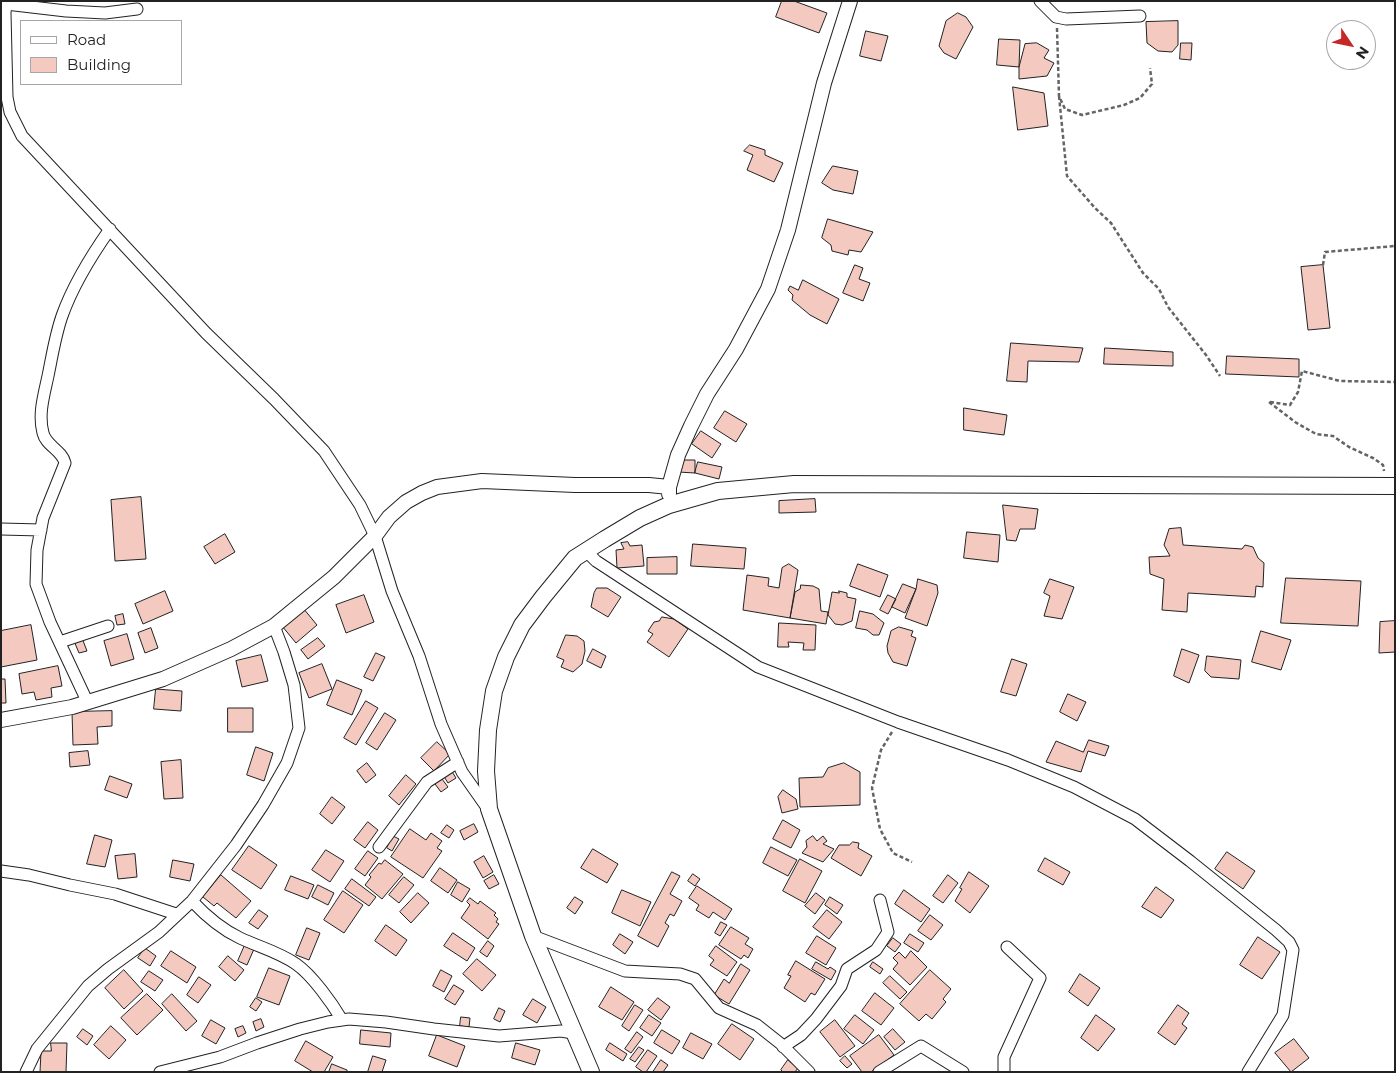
<!DOCTYPE html>
<style>
body{margin:0}
#map{position:relative;width:1396px;height:1073px;overflow:hidden;background:#fff;font-family:Montserrat,sans-serif}
canvas{display:block}
.frame{position:absolute;inset:0;border:2px solid #222;pointer-events:none}
.legend{position:absolute;left:20px;top:20px;width:162px;height:65px;box-sizing:border-box;background:#fff;border:1px solid #a7a7a7;margin:0;padding:6px 9px;list-style:none;font-size:15px;color:#222}
.legend li{display:flex;align-items:center;gap:10px;height:25px}
.legend b{width:25px;border:1px solid #a7a7a7}
.north{position:absolute;left:1326px;top:20px;width:50px;height:50px;box-sizing:border-box;background:#fff;border:1px solid #a7a7a7;border-radius:50%;rotate:124deg;font-size:14px;font-weight:700;line-height:20px;text-align:center;color:#222}
.north::after{content:'';display:block;margin:auto;width:18px;height:22px;background:#c62828;clip-path:polygon(50% 0,100% 100%,50% 72%,0 100%)}
</style>
<div id="map">
<canvas width="1396" height="1073"></canvas>
<div class="frame"></div>
<ul class="legend">
<li><b style="height:6px;background:#fff"></b>Road</li>
<li><b style="height:14px;background:#f3c9c0"></b>Building</li>
</ul>
<div class="north">N</div>
</div>
<script>
const context = document.querySelector('canvas').getContext('2d');
context.lineJoin = 'round';
function paint(path, color) { context.fillStyle = color; context.fill(path, 'evenodd'); }
function strokePath(path, color, width, dash) { context.strokeStyle = color; context.lineWidth = width; context.lineCap = dash ? 'butt' : 'round'; context.setLineDash(dash || []); context.stroke(path); }
const building = new Path2D(`
 M782 1H794L827 13 819 33 776 17Z
 M958 13 966 17 973 27 956 59 944 53 939 46 946 21Z
 M1178 21V45L1172 52 1158 51 1147 43 1146 22Z
 M866 31 888 36 881 61 860 56Z
 M999 39 1020 40 1019 67 997 65Z
 M1037 43 1049 50 1044 58 1054 63 1047 76 1019 79V67L1025 44Z
 M1181 43H1192L1191 60 1180 59Z
 M1013 87 1044 93 1048 126 1018 130Z
 M750 145 765 150V155L783 163 774 182 747 170 753 155 744 151Z
 M833 166 858 171 853 194 833 190 822 183Z
 M828 219 873 232 861 252 849 250 848 255 832 251 831 245 822 238Z
 M855 265 863 268 859 279 870 283 863 301 843 293Z
 M1323 265 1330 328 1308 330 1301 267Z
 M803 280 839 299 827 324 810 315 792 300 793 295 788 290 790 286 798 290Z
 M1011 343 1083 348 1079 362 1028 361 1027 382 1007 381Z
 M1105 348 1173 352V366L1104 364Z
 M1227 356 1299 359V377L1226 374Z
 M964 408 1007 415 1004 435 964 430Z
 M725 411 747 424 736 442 714 428Z
 M701 431 721 444 712 458 692 444Z
 M683 460H695V473L678 472Z
 M698 462 722 467 719 479 695 473Z
 M141 497 146 559 115 561 111 500Z
 M815 499 816 512 779 513V501Z
 M1003 505 1038 509 1035 529H1020L1016 541 1007 540Z
 M1181 528 1183 545 1242 549 1245 545 1253 547 1258 558 1264 563 1263 587 1256 586 1255 597 1188 593 1187 612 1162 610 1164 579 1150 574 1149 557 1170 556 1164 545 1169 529Z
 M967 532 1000 535 998 562 964 558Z
 M225 534 235 552 215 564 204 547Z
 M628 542 630 546 642 545 644 566 617 568 616 550 624 549 621 543Z
 M693 544 746 548 744 569 691 566Z
 M677 557V574H647V558Z
 M789 564 798 570 790 618 743 610 747 575 769 578 768 586 779 588 782 568Z
 M858 564 888 575 880 597 850 586Z
 M1286 578 1361 581 1358 626 1281 623Z
 M918 579 937 585 938 593 927 626 905 618 916 589Z
 M1050 579 1074 587 1062 619 1044 616 1050 596 1044 593Z
 M903 584 916 589 905 613 892 607Z
 M801 585 813 586 819 589 821 611 828 612 826 624 790 618 795 592 800 589Z
 M597 588H607L621 597 608 617 591 607 594 593Z
 M165 591 173 611 143 624 135 604Z
 M839 591 847 593V597L856 599 852 621 842 625 835 624 828 615 832 592 839 593Z
 M364 595 374 622 346 633 336 605Z
 M888 595 896 599 888 614 880 610Z
 M303 608 317 625 296 643 282 626Z
 M860 611 873 614 884 623 879 635H873L867 630 856 628Z
 M123 614 125 624 117 625 115 616Z
 M662 617 674 619 688 629 669 657 647 642 653 634 648 631 654 622 659 621Z
 M1395 621V652L1379 653 1380 622Z
 M779 623 816 625 815 650H803L804 643 788 642 789 647H778Z
 M31 625 37 660 1 667V631Z
 M899 627 913 631 911 636 916 638 907 666 893 662 888 653 887 646 891 631Z
 M151 628 158 648 145 653 138 633Z
 M1261 631 1291 640 1281 670 1252 662Z
 M127 634 134 659 111 666 104 641Z
 M566 635 577 636 584 641 585 651 582 664 573 672 561 667 564 660 557 657Z
 M82 638 87 651 79 653 74 641Z
 M318 638 325 646 308 659 301 650Z
 M593 649 606 656 601 668 587 661Z
 M1182 649 1199 655 1189 683 1174 676Z
 M376 653 385 657 373 681 364 677Z
 M261 655 268 681 242 687 236 661Z
 M1207 656 1241 660 1239 679 1211 677 1205 671Z
 M1012 659 1027 664 1016 696 1001 692Z
 M322 664 332 689 309 698 299 673Z
 M58 666 62 686 51 688 52 697 36 700 34 692 22 694 19 674Z
 M1 679H5L6 703H1Z
 M337 680 362 690 352 715 327 705Z
 M156 689 182 691 181 711 154 709Z
 M1068 694 1086 702 1077 721 1060 712Z
 M366 701 378 708 356 745 344 738Z
 M228 708H253V732H228Z
 M112 711V726L97 727 98 744 73 745 72 712Z
 M385 713 396 720 377 750 366 743Z
 M1089 740 1109 746 1105 756 1088 751 1081 772 1046 762 1056 741 1083 752Z
 M437 742 450 754 434 771 421 758Z
 M256 747 273 753 264 781 247 775Z
 M88 751 90 765 70 767 69 753Z
 M181 760 183 798 164 799 161 762Z
 M367 763 376 775 366 783 357 771Z
 M844 763 860 772V805L800 807 799 778 823 777 828 768Z
 M451 770 456 778 448 783 443 775Z
 M406 775 416 784 399 805 389 796Z
 M110 776 132 784 127 798 105 790Z
 M442 779 448 787 441 792 435 784Z
 M783 790 796 799 798 809 782 813 778 797Z
 M332 797 345 807 332 824 320 814Z
 M783 820 800 830 791 848 773 839Z
 M368 822 378 830 365 848 354 840Z
 M474 824 478 832 464 840 460 831Z
 M447 825 454 830 449 838 441 833Z
 M410 829 426 840 431 833 442 841 437 848 442 851 423 878 391 857Z
 M95 835 112 840 105 867 87 864Z
 M393 836 399 839 392 851 387 848Z
 M813 836 817 841 823 836 827 841 823 844 834 849 823 862 802 853 807 847 806 841Z
 M853 842 859 843 858 848 872 856 861 876 831 858 839 845H849Z
 M249 846 277 865 261 889 232 870Z
 M771 847 797 860 788 876 763 863Z
 M593 849 618 864 607 883 581 868Z
 M326 850 344 861 330 882 312 870Z
 M368 851 378 858 365 876 355 869Z
 M1227 852 1255 871 1243 889 1215 869Z
 M135 854 137 877 118 879 115 856Z
 M484 856 493 872 483 878 474 862Z
 M1045 858 1070 872 1063 885 1038 871Z
 M800 859 822 871 805 903 783 891Z
 M173 860 194 864 190 881 170 877Z
 M385 860 403 874 382 899 365 885 371 877 369 875 379 863 381 864Z
 M440 868 457 880 448 893 431 881Z
 M672 872 680 876 670 894 682 901 674 916 670 914 665 923 669 926 658 947 638 936Z
 M969 872 989 886 970 913 955 901 962 889 960 888Z
 M693 874 700 879 695 886 688 881Z
 M221 875 251 901 236 918 217 903 214 906 203 897Z
 M494 875 499 884 489 889 484 881Z
 M948 875 958 883 943 903 933 896Z
 M291 876 314 885 308 899 285 890Z
 M404 877 414 885 399 903 389 895Z
 M352 879 376 897 369 906 345 889Z
 M458 882 470 889 462 902 451 895Z
 M318 885 334 893 328 905 312 897Z
 M697 886 732 909 725 920 713 912 709 918 696 910 699 905 689 898Z
 M1156 887 1174 900 1161 918 1142 907Z
 M622 890 651 902 640 926 612 913Z
 M904 890 930 909 921 922 895 904Z
 M343 891 363 905 344 933 324 920Z
 M418 893 429 903 411 923 400 912Z
 M816 893 825 900 815 914 805 906Z
 M575 897 583 902 575 914 567 908Z
 M830 897 843 905 837 914 825 905Z
 M470 898 478 904 480 901 496 913 494 915 498 919 496 922 499 924 488 939 461 918 470 905 467 902Z
 M259 910 268 916 258 929 249 923Z
 M827 910 842 922 829 939 813 927Z
 M930 915 943 925 931 940 918 931Z
 M721 922 727 925 720 936 715 933Z
 M386 925 407 940 396 956 375 941Z
 M731 927 749 938 745 944 753 949 748 958 744 955 741 959 719 945Z
 M307 928 320 933 309 960 296 955Z
 M453 933 475 948 467 961 444 946Z
 M620 934 633 942 625 954 613 945Z
 M910 934 924 943 918 952 904 943Z
 M817 936 836 948 826 965 806 953Z
 M1258 937 1280 952 1262 979 1240 965Z
 M893 938 901 944 895 952 887 946Z
 M488 941 494 946 487 957 480 952Z
 M245 945 254 949 247 965 238 961Z
 M716 946 737 962 727 976 710 965 714 960 709 956Z
 M145 948 156 956 150 966 138 958Z
 M171 951 196 967 187 983 161 966Z
 M911 951 927 967 910 985 893 969 898 963 893 958 899 952 905 958Z
 M228 956 244 970 235 981 219 967Z
 M477 959 496 975 482 991 463 974Z
 M796 961 825 979 815 995 811 993 805 1002 784 988 791 976 788 975Z
 M816 962 828 969 830 967 836 971 831 980 812 969Z
 M873 962 883 969 880 974 870 967Z
 M741 964 750 970 729 1004 714 995 724 979 729 983Z
 M269 968 290 976 279 1005 257 997Z
 M124 970 143 991 124 1009 105 988Z
 M441 970 452 976 444 992 433 986Z
 M930 970 951 989 943 999 946 1002 932 1019 926 1014 919 1021 900 1004Z
 M149 971 163 980 155 991 141 982Z
 M1080 974 1100 988 1088 1006 1069 992Z
 M890 976 907 992 900 999 883 983Z
 M199 977 211 985 198 1003 187 995Z
 M454 985 464 991 455 1005 445 999Z
 M611 987 634 1002 622 1020 599 1007Z
 M875 993 894 1008 881 1025 862 1011Z
 M147 994 163 1010 137 1035 121 1018Z
 M172 994 197 1021 186 1031 162 1004Z
 M256 998 262 1002 256 1011 250 1007Z
 M658 998 670 1007 661 1020 648 1010Z
 M533 999 546 1007 537 1023 523 1015Z
 M635 1005 643 1010 629 1031 622 1026Z
 M1178 1005 1189 1013 1182 1024 1187 1028 1175 1045 1158 1033Z
 M499 1008 505 1011 500 1022 494 1019Z
 M649 1015 661 1023 652 1036 640 1028Z
 M855 1015 874 1030 863 1044 844 1029Z
 M1096 1015 1115 1029 1098 1051 1081 1038Z
 M461 1017 470 1018 469 1027 460 1026Z
 M261 1019 264 1027 256 1031 253 1022Z
 M211 1020 225 1028 216 1044 202 1036Z
 M835 1020 855 1046 840 1057 820 1032Z
 M732 1024 754 1039 740 1060 718 1044Z
 M111 1026 126 1040 109 1059 94 1045Z
 M243 1026 246 1033 238 1037 235 1029Z
 M83 1029 93 1036 87 1045 77 1037Z
 M893 1029 905 1042 895 1050 884 1037Z
 M361 1030 391 1033 390 1047 360 1044Z
 M662 1030 680 1041 672 1054 654 1043Z
 M637 1032 643 1037 631 1053 625 1049Z
 M691 1033 712 1044 703 1059 683 1048Z
 M437 1035 465 1046 457 1067 429 1056Z
 M879 1035 894 1055 871 1072H862L850 1056Z
 M1294 1039 1309 1058 1291 1072 1275 1053Z
 M306 1041 333 1057 324 1072H313L295 1061Z
 M51 1043H67L66 1072H40L41 1051H51Z
 M516 1043 540 1050 535 1065 512 1058Z
 M610 1043 627 1054 623 1061 606 1050Z
 M639 1047 644 1050 635 1062 630 1059Z
 M648 1050 657 1056 646 1072H643L636 1067Z
 M373 1056 386 1060 382 1072H368Z
 M845 1056 852 1064 847 1068 840 1061Z
 M661 1060 668 1065 663 1072H653Z
 M788 1060 798 1068 795 1072H783L781 1070Z
 M332 1064 347 1070V1072H329Z`);
paint(building, '#f3c9c0');
strokePath(building, '#222', 1);
const minor = new Path2D(`
 M6 1 5 13 7 97 10 112 22 136 206 333 274 399 324 451 360 505 375 536 392 591 419 656 441 724 462 772 488 809
 M1040 1 1056 17 1066 19 1140 16
 M6 4 66 11 105 13 137 9
 M1 529 41 530
 M586 551 596 561 758 667 898 722 1008 760 1074 787 1135 819 1190 861 1276 930 1289 942 1293 950 1283 1015 1248 1072
 M60 642 108 626
 M87 701 50 622 36 584 37 550 43 518 65 463C62 450 46 446 43 433 38 414 44 395 48 376 52 357 55 336 62 316 73 285 91 256 110 229
 M379 847 427 782 458 762
 M1 871 29 875 70 885 115 894 176 914
 M192 901C206 916 221 929 240 938 259 947 279 952 296 964 312 975 332 1003 342 1020
 M533 936 625 971 680 974 695 979 719 1008 757 1025 781 1044 809 1072
 M783 1047 801 1035 816 1019 841 986 847 969 876 950 888 932 880 900
 M26 1072 37 1049 88 986 108 969 159 932 192 901 236 845 263 805 287 763 299 728 294 685 284 652 274 626
 M160 1072 220 1057 257 1043 300 1029 328 1022 349 1019 386 1022 434 1029 499 1036 561 1031 573 1033
 M879 1072 921 1046 963 1072
 M1004 1072V1057L1040 978 1007 947`);
const tertiary = new Path2D(`
 M669 494V487L678 455 691 426 707 394 736 349 768 289 788 230 824 83 850 1
 M1 720 72 707 163 679 231 649 274 626 334 577 375 536 389 517 406 502 422 493 437 487 482 481 575 485H649L669 487`);
const secondary = new Path2D(`
 M591 1072 533 936 489 809 486 771 488 730 494 691 506 657 522 625 543 597 575 558 605 539 640 518 669 505 718 491 794 484 1395 486`);
strokePath(minor, '#222', 13);
strokePath(tertiary, '#222', 16);
strokePath(secondary, '#222', 18);
strokePath(new Path2D(`
 M1057 28 1059 96 1065 109 1082 115 1124 105 1140 98 1152 84 1150 68
 M1059 96 1067 176 1095 208 1111 223 1143 273 1159 289 1168 307 1206 355 1220 376
 M1323 265 1325 252 1395 246
 M1269 402 1295 422 1316 434 1333 436 1349 447 1373 458 1383 465 1384 471
 M1270 402 1290 405 1298 392 1302 371 1340 381 1395 382
 M892 732 881 750 872 788 880 829 893 853 912 862`), '#646464', 2.5, [4, 2.5]);
strokePath(minor, '#fff', 11);
strokePath(tertiary, '#fff', 14);
strokePath(secondary, '#fff', 16);
</script>
